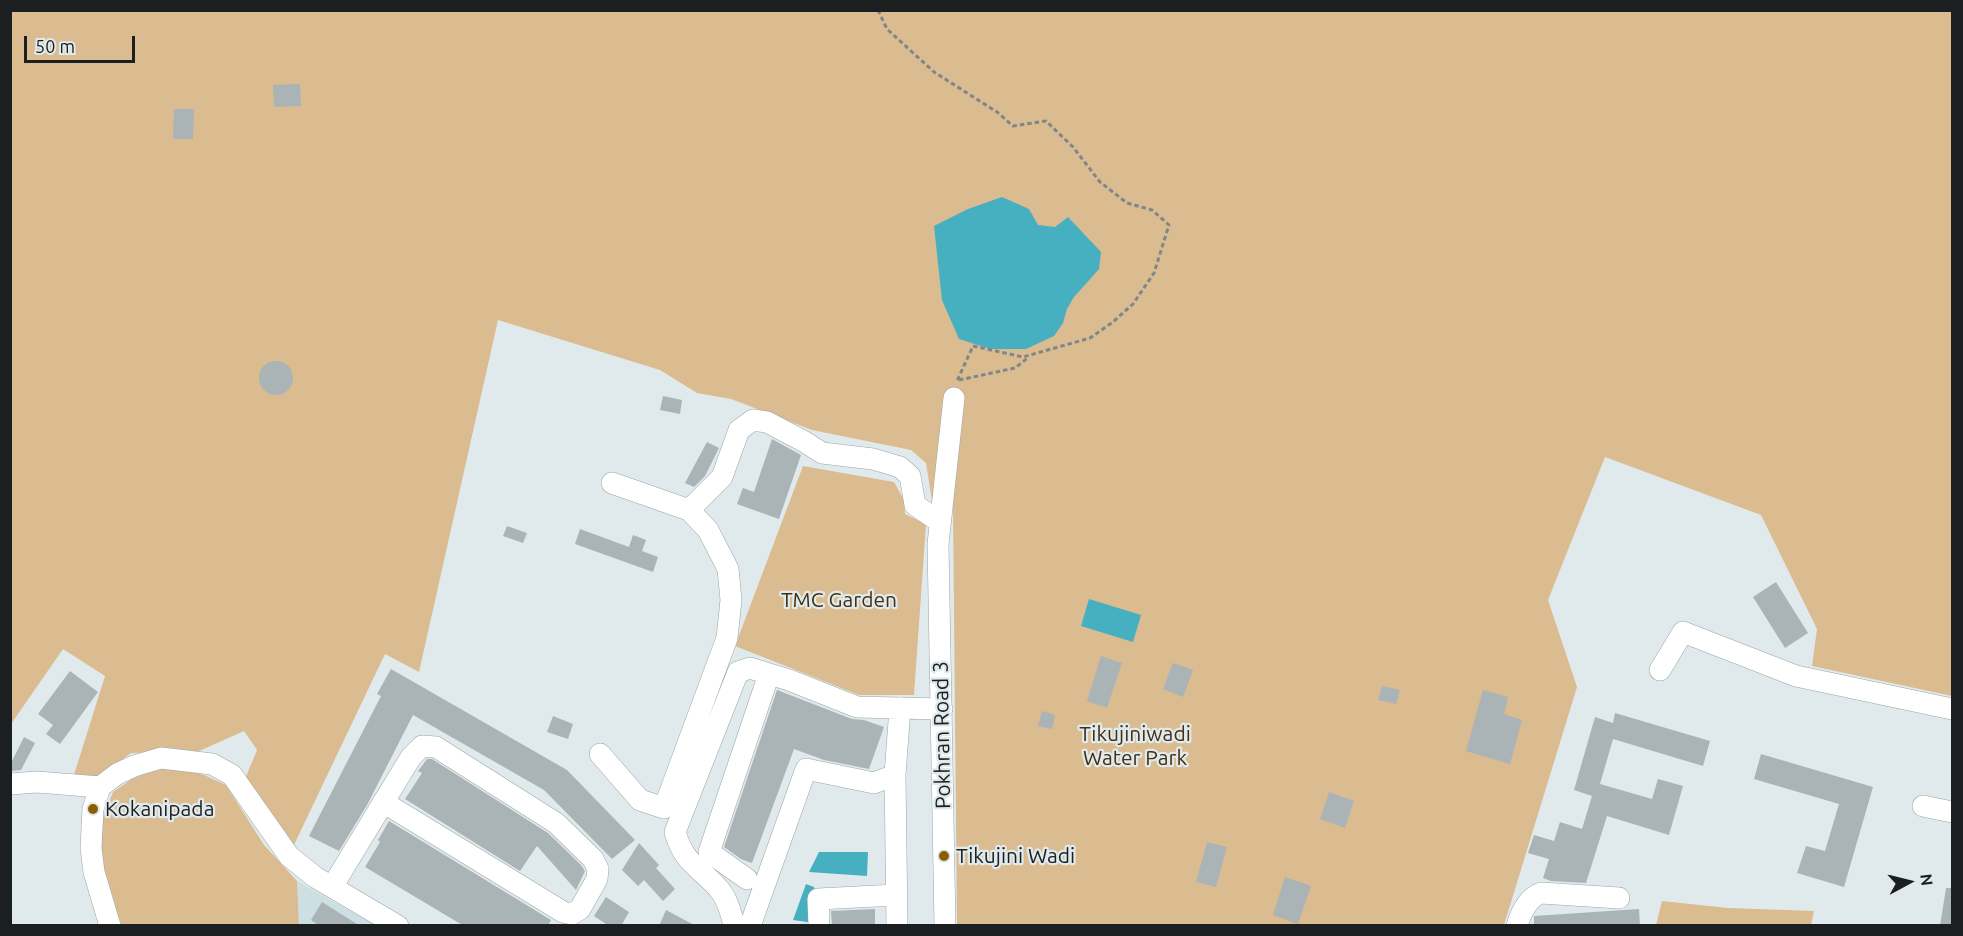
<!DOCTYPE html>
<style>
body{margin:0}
#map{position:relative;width:1963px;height:936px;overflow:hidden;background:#e0eaec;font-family:Ubuntu,sans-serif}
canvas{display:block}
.frame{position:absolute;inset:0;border:12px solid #1b1f1f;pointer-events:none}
.north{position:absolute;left:1879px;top:852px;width:60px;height:60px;-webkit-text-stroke:4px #e0eaec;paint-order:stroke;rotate:83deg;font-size:16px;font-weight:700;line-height:24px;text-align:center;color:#1b1f1f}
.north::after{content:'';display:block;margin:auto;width:21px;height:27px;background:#1b1f1f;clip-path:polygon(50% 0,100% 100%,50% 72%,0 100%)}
.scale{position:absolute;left:24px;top:36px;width:111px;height:27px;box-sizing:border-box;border:3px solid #1b1f1f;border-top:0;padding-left:8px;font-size:18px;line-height:21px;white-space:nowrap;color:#1b1f1f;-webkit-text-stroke:4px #e0eaec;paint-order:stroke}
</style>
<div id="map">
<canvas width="1963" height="936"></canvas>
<div class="frame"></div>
<div class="north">N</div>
<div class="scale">50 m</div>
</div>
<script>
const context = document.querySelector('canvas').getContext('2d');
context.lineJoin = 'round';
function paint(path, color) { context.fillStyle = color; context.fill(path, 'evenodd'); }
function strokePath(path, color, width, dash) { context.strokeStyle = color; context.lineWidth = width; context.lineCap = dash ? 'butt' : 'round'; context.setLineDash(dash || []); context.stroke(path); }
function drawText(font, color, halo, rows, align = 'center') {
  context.font = font + ' Ubuntu,sans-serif'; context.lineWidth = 4.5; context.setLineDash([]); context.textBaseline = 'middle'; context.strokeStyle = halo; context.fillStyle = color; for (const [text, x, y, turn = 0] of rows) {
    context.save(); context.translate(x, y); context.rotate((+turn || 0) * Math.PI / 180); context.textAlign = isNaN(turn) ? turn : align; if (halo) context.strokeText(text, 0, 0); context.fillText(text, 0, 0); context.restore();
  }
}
paint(new Path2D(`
 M297 881 375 925H299Z`), '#ccdfe3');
paint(new Path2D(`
 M11 11H1952V696L1812 666 1817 629 1761 515 1605 457 1548 600 1577 687 1504 925H957L953 508 932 501 926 463 911 450 812 430 731 399 697 393 660 370 498 320 419 672 385 654 293 847 245 779 257 750 244 731 199 751 131 753 95 780 73 778 105 676 63 649 11 724Z
 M803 466 894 482 904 500 905 514 926 524 914 695H859L735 646Z
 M159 768 183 769 204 775 226 785 264 845 297 881 299 925H121L107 885 102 855 101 823 113 792 132 779Z
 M1662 901 1728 908 1814 911 1811 925H1656Z`), '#dbbb90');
paint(new Path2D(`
 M1002 197 1029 209 1038 225 1055 227 1068 217 1101 252 1099 269 1074 297 1067 309 1063 323 1054 336 1026 349H990L959 339 942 300 934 226 968 209Z
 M1089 599 1141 615 1133 642 1081 626Z
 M819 852H868L867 876 809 872Z
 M806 884 814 887V923L793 920Z`), '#46afc0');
paint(new Path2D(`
 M300 84 301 106 274 107 273 85Z
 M174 109H194L193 139H173Z
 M259 378a17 17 0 1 1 34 0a17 17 0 1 1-34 0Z
 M663 396 682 400 680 414 660 410Z
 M772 439 801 455 779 519 737 504 743 488 754 492Z
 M707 442 719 448 705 476 694 487 685 483Z
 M507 526 527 533 523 543 503 536Z
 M580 529 629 547 633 535 646 540 642 551 658 557 653 572 575 544Z
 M1776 582 1808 633 1785 648 1753 597Z
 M1101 656 1122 663 1107 708 1087 701Z
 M1173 663 1193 670 1183 697 1163 689Z
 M391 669 567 770 635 840 612 859 544 790 413 715 367 805 339 851 309 836 381 696 377 694Z
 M70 671 98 692 60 744 46 734 53 725 38 714Z
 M1382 686 1400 690 1396 704 1378 700Z
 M777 690 852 719 864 720 884 727 869 769 824 760 794 749 752 863 741 859 724 847Z
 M1483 690 1508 697 1504 714 1522 720 1510 764 1466 751Z
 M1042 711 1055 715 1052 729 1038 726Z
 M1615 713 1710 741 1703 766 1613 739 1600 784 1652 799 1658 779 1683 786 1669 835 1607 816 1586 883 1551 881 1543 878 1549 859 1528 853 1534 835 1554 841 1560 822 1582 829 1592 796 1574 790 1595 717 1613 723Z
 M553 716 573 724 568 739 547 732Z
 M24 737 35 743 21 770 10 771V765Z
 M1761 754 1873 787 1844 887 1797 873 1806 846 1825 851 1839 804 1754 779Z
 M427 759H432L548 833 581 865 585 871 576 890 537 846 520 871 405 799 422 773 418 771Z
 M1329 792 1354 801 1345 828 1320 819Z
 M389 821 551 920 548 926H464L365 867 380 842 378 840Z
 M1207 842 1227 847 1216 887 1196 882Z
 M639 843 659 865 656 868 675 889 663 901 644 880 638 886 622 870Z
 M1285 877 1311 886 1298 924 1273 915Z
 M1946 888H1953V926H1940Z
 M606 897 629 912 621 926H609L594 916Z
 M322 902 360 926H319L311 920Z
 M875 909V926H832L831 911Z
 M1639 909 1640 926H1534V916Z
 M666 910 696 926H659Z`), '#aab3b5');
const minor = new Path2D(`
 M612 483 689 510 722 477 739 430 753 420 767 422 805 442 822 453 873 459 900 467 910 476 915 505 940 522
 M1660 670 1683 632 1796 676 1952 709
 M600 754 640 800 664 808 727 638 731 600 728 569 708 530 689 510
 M895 775 897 926
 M10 784 37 782 100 787
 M1923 806 1952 812
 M747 879 709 852 769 674
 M332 887 411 757 422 746 436 747 556 823 593 859 598 869 597 879 580 909 572 914 563 912 383 802
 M110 926 94 872 91 848 93 809 100 787 117 774 134 766 161 758 212 764 232 775 289 856 315 877 398 926
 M734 926C731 912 727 897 717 887 697 865 684 863 675 832L738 672 750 668 769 674 789 680 857 707 942 709
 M750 926 806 769 874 783 895 775 900 708
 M819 926 818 899 896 895
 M945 926 938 544 954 398
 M1517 926C1521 912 1528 898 1541 893L1619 898`);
strokePath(minor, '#9ba4a5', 22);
strokePath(new Path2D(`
 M878 10 887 29 934 72 997 112 1013 126 1046 121 1073 147 1100 182 1127 203 1152 210 1169 225 1154 273 1133 304 1113 322 1090 338 1023 357 973 346 957 381
 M959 380 1015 368 1029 357`), '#808788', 3, [4.5, 3]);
strokePath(minor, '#fff', 21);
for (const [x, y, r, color] of [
 [93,809,6,"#8c5e03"],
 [944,856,6,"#8c5e03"]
]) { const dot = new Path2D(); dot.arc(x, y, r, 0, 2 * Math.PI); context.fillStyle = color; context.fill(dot); strokePath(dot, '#e0eaec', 2); }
drawText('21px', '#432f13', '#e0eaec', [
 ["TMC Garden",839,600],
 ["Tikujiniwadi",1135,734],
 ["Water Park",1135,758]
]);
drawText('21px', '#1b1f1f', '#e0eaec', [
 ["Pokhran Road 3",942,735,-91]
]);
drawText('21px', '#1b1f1f', '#e0eaec', [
 ["Kokanipada",105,809],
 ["Tikujini Wadi",956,856]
], 'left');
</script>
